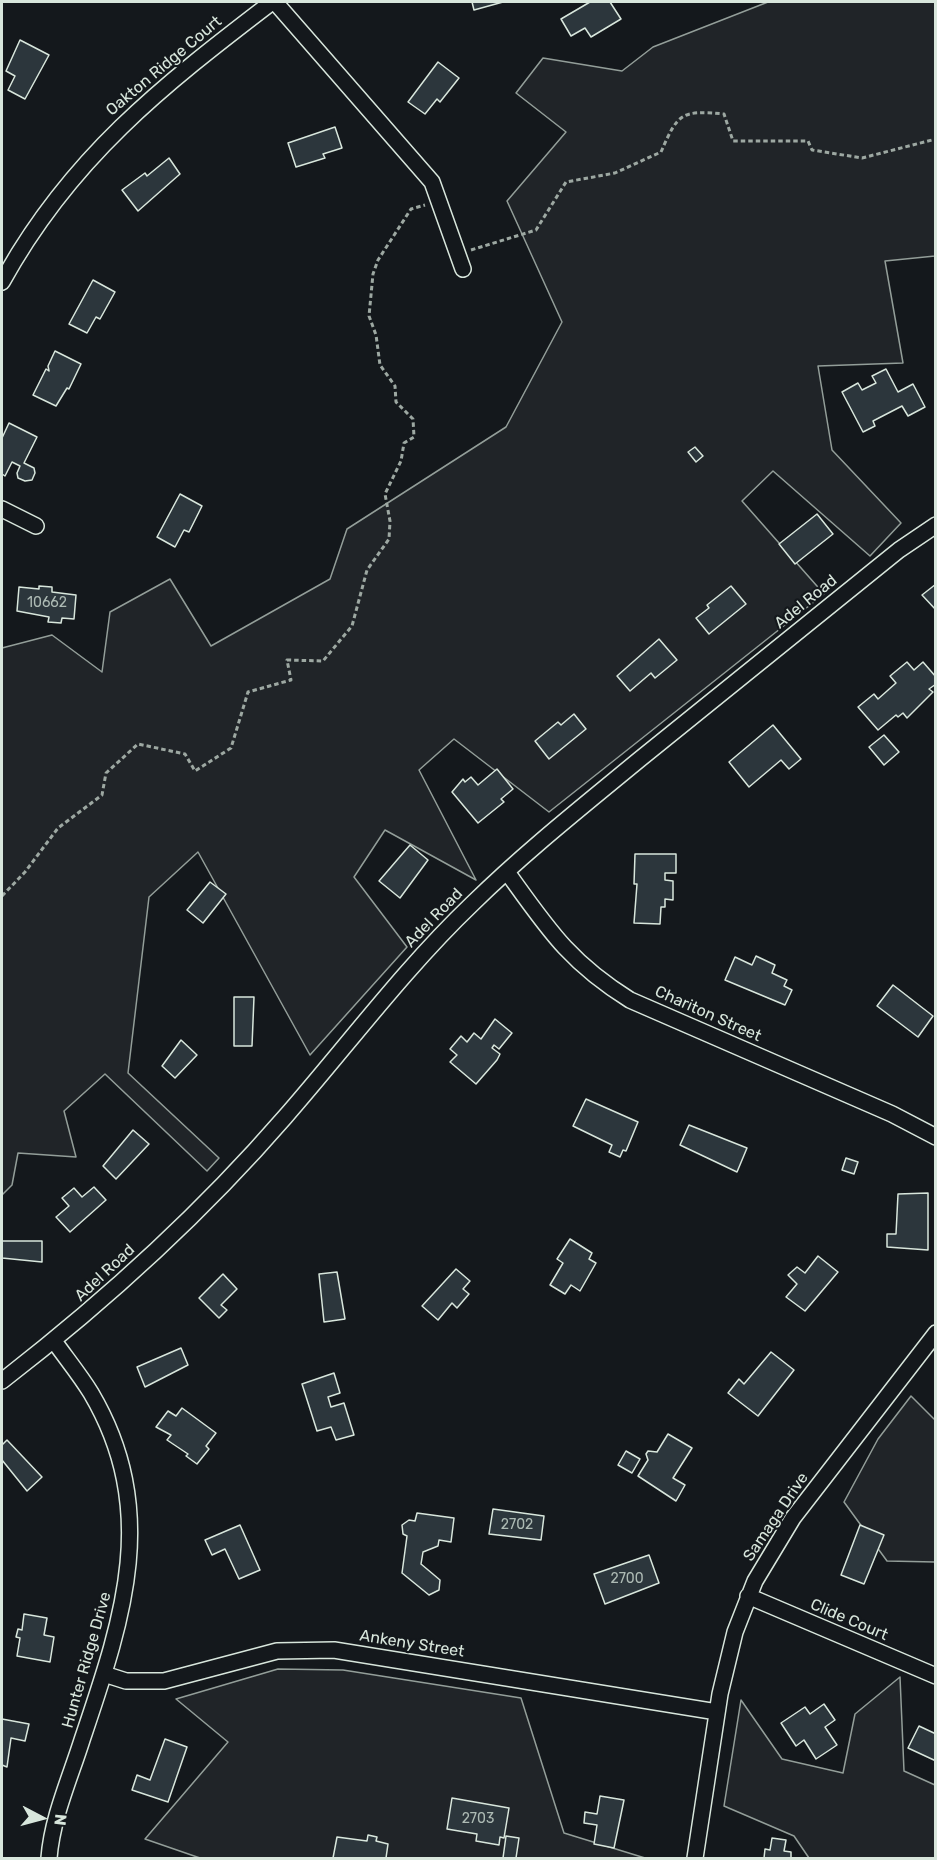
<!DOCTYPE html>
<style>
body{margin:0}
#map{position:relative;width:937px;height:1860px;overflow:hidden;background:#14181c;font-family:Rubik,sans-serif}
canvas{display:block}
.frame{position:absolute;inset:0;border:3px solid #d8e6dc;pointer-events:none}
.north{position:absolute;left:12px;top:1788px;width:60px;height:60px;-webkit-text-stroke:4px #14181c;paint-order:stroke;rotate:96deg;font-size:16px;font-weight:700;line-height:24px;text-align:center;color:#d8e6dc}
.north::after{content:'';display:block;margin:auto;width:21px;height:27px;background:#d8e6dc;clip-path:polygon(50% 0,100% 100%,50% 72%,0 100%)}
</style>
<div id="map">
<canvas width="937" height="1860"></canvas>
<div class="frame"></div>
<div class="north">N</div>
</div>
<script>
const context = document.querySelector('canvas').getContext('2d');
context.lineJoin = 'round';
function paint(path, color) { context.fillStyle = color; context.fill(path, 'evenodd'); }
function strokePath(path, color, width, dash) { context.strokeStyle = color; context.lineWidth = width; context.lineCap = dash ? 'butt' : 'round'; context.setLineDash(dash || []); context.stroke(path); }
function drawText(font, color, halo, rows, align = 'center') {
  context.font = font + ' Rubik,sans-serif'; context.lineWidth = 4.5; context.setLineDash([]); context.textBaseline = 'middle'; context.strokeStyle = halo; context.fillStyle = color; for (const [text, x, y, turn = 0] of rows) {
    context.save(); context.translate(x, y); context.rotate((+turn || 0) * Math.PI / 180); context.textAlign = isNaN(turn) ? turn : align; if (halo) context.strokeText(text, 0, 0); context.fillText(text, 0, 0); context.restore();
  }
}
const green = new Path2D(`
 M768 2H935V256L885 261 903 363 818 366 832 450 901 523 870 556 773 471 742 501 824 594 549 812 454 739 419 770 476 880 385 830 354 877 407 947 310 1055 198 852 149 897 128 1073 219 1158 207 1171 105 1074 64 1111 76 1157 18 1153 12 1185 2 1195V648L52 635 102 672 110 612 170 579 211 646 330 579 347 529 506 427 562 322 507 201 566 132 516 93 543 58 622 71 653 47Z
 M911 1396 935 1420V1562L887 1561 844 1502 878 1439Z
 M278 1669 343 1670 521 1698 564 1833 645 1858H200L145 1839 228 1742 176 1699Z
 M900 1677 904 1771 935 1785V1858H809L794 1836 724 1806 741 1700 782 1759 843 1773 855 1714Z`);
paint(green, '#202428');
strokePath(green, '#939e99', 1.5);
const building = new Path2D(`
 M472 2H503L474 10Z
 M590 2H610L621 19 591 37 585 28 571 36 561 19Z
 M20 40 49 55 25 99 8 90 15 76 6 71Z
 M438 62 459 78 440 102 437 99 425 114 408 102Z
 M335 127 342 148 323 154 325 158 296 167 288 143Z
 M169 158 180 174 138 211 122 190 145 173 147 176Z
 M93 280 115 292 100 319 96 317 87 333 69 324Z
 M55 351 81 364 69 389 67 388 56 406 33 395 46 369 49 371 48 366Z
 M886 369 898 392 913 384 925 407 908 416 902 406 873 421 875 426 863 432 842 392 858 383 862 390 876 383 872 376Z
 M9 423 37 437 24 463 34 468 35 473 32 480 25 481 18 478 17 473 20 466 12 462 5 476 2 474V438Z
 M695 447 703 456 696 462 688 452Z
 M180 494 202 506 189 532 184 530 175 547 157 537Z
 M817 514 833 534 795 564 779 544Z
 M936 584V610L922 595Z
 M39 586 52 587V592L76 595 74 619 62 618 61 623 48 622 49 617 17 611 19 587 39 589Z
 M731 586 746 604 709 634 696 618 709 608 707 605Z
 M659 639 677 660 655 678 651 673 630 691 617 676Z
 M907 662 914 670 923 662 936 677V684L929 689 933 692 907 718 903 713 898 717 896 715 878 730 858 707 874 694 878 699 896 683 890 676Z
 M574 714 586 729 549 759 535 741 558 722 561 725Z
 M773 725 801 759 789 769 781 760 749 787 729 762Z
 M884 735 899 752 884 765 869 747Z
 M497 769 513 789 501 799 504 802 478 823 452 792 463 779 465 782 471 777 478 785Z
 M410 845 428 860 400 898 379 881Z
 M635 854H676V873H665V880L673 881V900L665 899V907H661L660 924 634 923 637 884H634Z
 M210 882 226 894 203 923 187 910Z
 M756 956 775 965 772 973 787 980 784 986 792 990 785 1005 725 980 735 957 752 965Z
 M893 985 933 1016 918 1037 877 1006Z
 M234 997H254L252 1046H234Z
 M495 1019 512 1033 499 1049 494 1045 492 1048 500 1054 497 1060 476 1084 450 1062 457 1055 450 1049 461 1036 467 1042 474 1033 481 1039Z
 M181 1040 197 1055 175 1078 162 1066Z
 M586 1099 638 1122 626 1151 623 1150 620 1157 609 1152 612 1145 573 1126Z
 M689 1125 747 1148 737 1172 680 1145Z
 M133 1130 149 1144 116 1179 103 1166Z
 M846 1158 858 1162 854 1174 842 1170Z
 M94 1187 106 1200 70 1232 56 1217 69 1206 62 1198 74 1188 82 1197Z
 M928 1193V1250L887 1247V1234H896L898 1194Z
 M570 1239 592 1253 589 1259 596 1263 580 1291 571 1285 565 1294 550 1285 563 1263 557 1259Z
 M2 1241H42V1262L2 1258Z
 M818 1256 838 1272 805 1311 786 1297 797 1284 788 1275 797 1267 805 1273Z
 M456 1269 470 1281 463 1289 469 1294 457 1308 452 1303 438 1320 422 1306Z
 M337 1272 345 1319 324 1322 319 1274Z
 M223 1274 237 1289 221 1305 227 1310 219 1318 199 1298Z
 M181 1348 188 1365 145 1387 137 1367Z
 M771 1352 794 1370 758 1416 728 1393 739 1379 744 1384Z
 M334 1373 340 1393 328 1397 331 1407 344 1403 354 1435 336 1440 331 1427 317 1431 302 1384Z
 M182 1408 216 1433 206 1446 209 1449 197 1464 186 1456 188 1454 167 1440 171 1435 156 1427 168 1411 176 1416Z
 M668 1434 692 1448 673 1478 685 1485 676 1501 638 1476 648 1460 646 1454 648 1451 657 1452Z
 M7 1440 42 1477 27 1491 2 1460V1445Z
 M626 1451 640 1459 632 1473 618 1465Z
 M493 1509 544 1516 541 1540 489 1534Z
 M417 1513 454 1518 451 1542 439 1540 438 1546 423 1552 421 1564 440 1580 439 1590 429 1595 402 1573 407 1536 403 1534 402 1525 409 1520 415 1521Z
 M240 1525 260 1570 239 1579 225 1549 212 1555 205 1540Z
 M860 1525 884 1535 864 1584 841 1575Z
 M649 1555 659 1583 605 1604 594 1574Z
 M24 1614 47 1618 44 1635 54 1637 50 1662 17 1656 20 1638 16 1637 18 1629 22 1630Z
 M824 1704 835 1720 825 1727 837 1745 816 1759 804 1740 796 1746 781 1723 805 1707 810 1714Z
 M2 1719 29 1724 25 1741 11 1738 7 1767 2 1765Z
 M919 1726 936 1734V1761L908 1748Z
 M165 1739 187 1747 168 1802 132 1790 137 1775 150 1780Z
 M600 1796 624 1800 614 1848 594 1844 597 1825 584 1823 585 1812 597 1814Z
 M452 1798 509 1808 504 1838 500 1837 499 1845 476 1841 477 1834 447 1829Z
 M368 1835 377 1837 376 1841 388 1844 386 1858H333L337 1837 367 1841Z
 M506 1836 519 1838 516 1858H503Z
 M772 1838 786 1840 784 1851 791 1852V1858H764L765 1849 770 1850Z`);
paint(building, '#2c363c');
strokePath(building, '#d8e6dc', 1.5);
const minor = new Path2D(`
 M275 2 432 182 463 269
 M2 282C70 158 162 86 272 2
 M2 509 36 526
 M507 872C548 929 569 962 630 1000L892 1114 936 1137
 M2 1381C104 1302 200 1215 285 1117 347 1046 404 969 472 904 525 852 583 806 640 759 726 689 813 620 899 550L936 525
 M748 1596 936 1676
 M104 1674 126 1681H164L277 1651 334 1650 717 1712
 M49 1858C52 1818 70 1778 82 1740 122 1621 161 1512 91 1393 80 1375 66 1358 54 1341
 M695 1858 720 1694 735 1632 755 1581 793 1518 936 1333`);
strokePath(minor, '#d8e6dc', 18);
strokePath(new Path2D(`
 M471 250 536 230 566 182 615 173 661 152C678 113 681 110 724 114L733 141H808L812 150 862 158 936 139
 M2 896 25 872 58 828 102 795 106 773 138 744 185 754 195 771 231 748 248 692 291 680 287 660 323 661 352 626 367 570 389 539 390 521 385 494 401 461 404 443 414 437 413 419 396 402 395 386 380 365 376 335 369 316 373 274 378 260 411 209 425 205`), '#9da8a2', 3, [4.5, 3]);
strokePath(minor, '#14181c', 15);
drawText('14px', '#adbab4', null, [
 ["10662",47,603],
 ["2702",517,1525],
 ["2700",627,1579],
 ["2703",478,1819]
]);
drawText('16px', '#d8e6dc', '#14181c', [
 ["Oakton Ridge Court",164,66,-40],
 ["Adel Road",806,602,-39],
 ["Adel Road",434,918,-46],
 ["Chariton Street",708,1014,24],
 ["Adel Road",105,1273,-43],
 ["Samaga Drive",776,1517,-56],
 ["Clide Court",849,1620,23],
 ["Ankeny Street",412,1644,9],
 ["Hunter Ridge Drive",87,1660,-74]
]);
</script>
